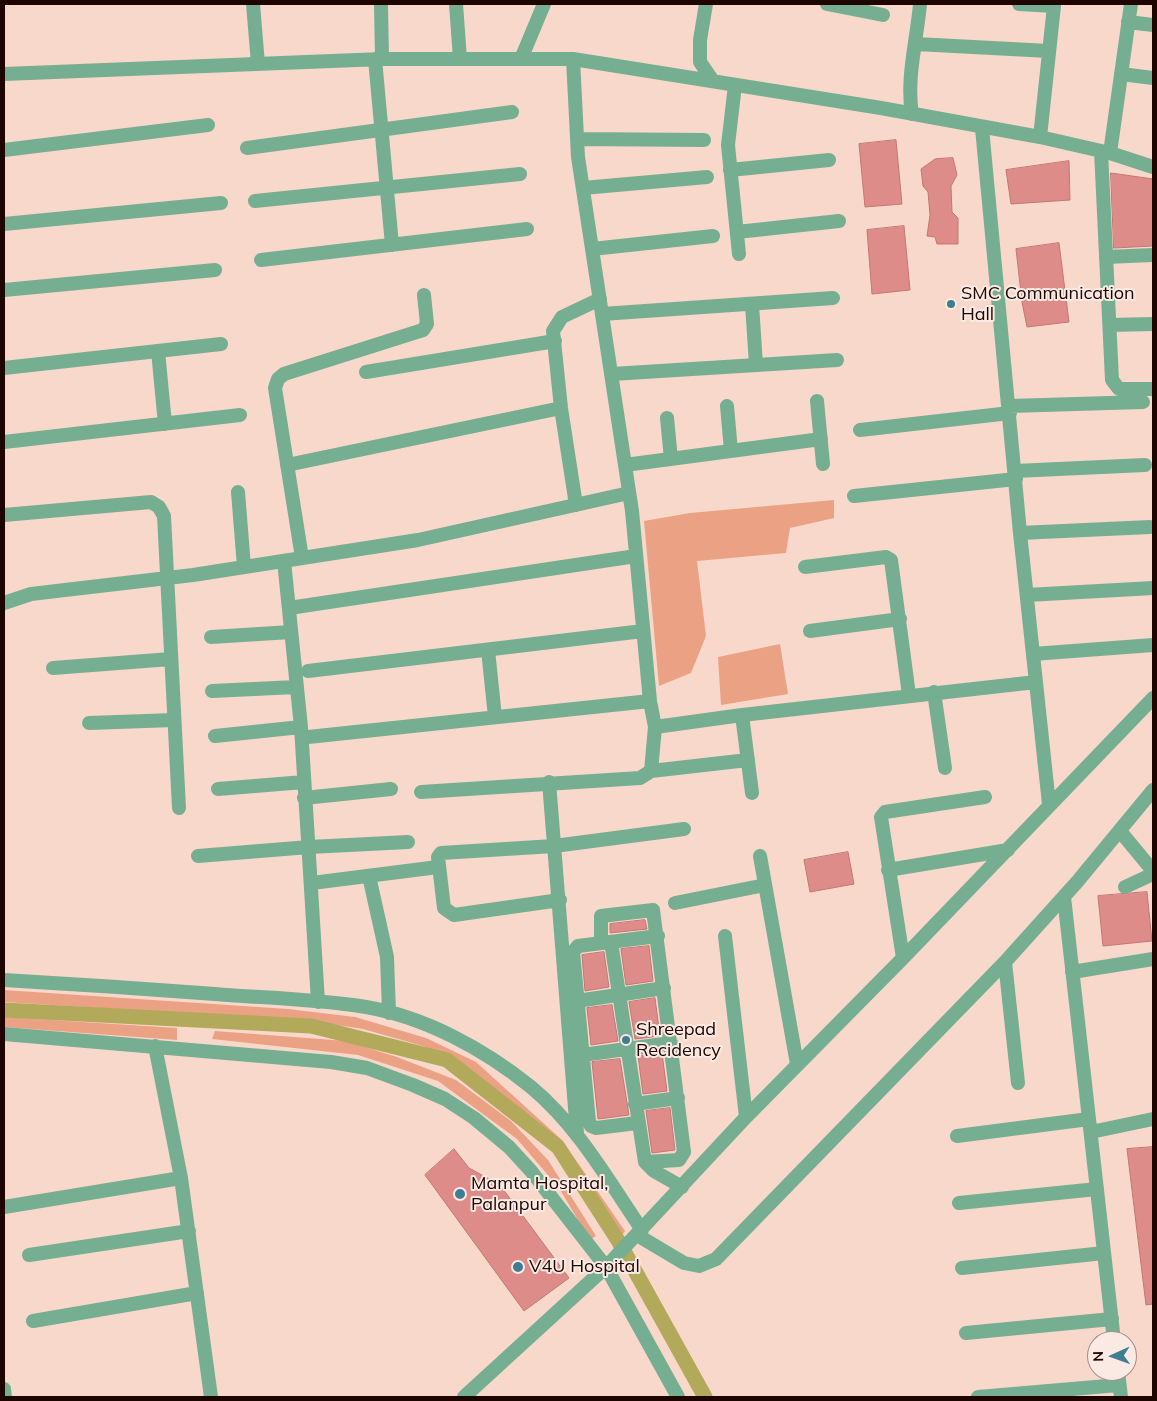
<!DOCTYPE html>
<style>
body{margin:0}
#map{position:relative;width:1157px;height:1401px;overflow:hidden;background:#f9d8cc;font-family:Mulish,sans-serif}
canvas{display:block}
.frame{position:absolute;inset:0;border:5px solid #1e0500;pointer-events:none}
.north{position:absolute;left:1087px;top:1331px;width:50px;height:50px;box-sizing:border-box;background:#faeae3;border:1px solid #a28e88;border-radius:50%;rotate:268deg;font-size:14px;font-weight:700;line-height:20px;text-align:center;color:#1e0500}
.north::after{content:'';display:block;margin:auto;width:18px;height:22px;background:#3f7d93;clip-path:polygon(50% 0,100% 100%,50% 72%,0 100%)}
</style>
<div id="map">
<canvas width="1157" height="1401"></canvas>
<div class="frame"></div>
<div class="north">N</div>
</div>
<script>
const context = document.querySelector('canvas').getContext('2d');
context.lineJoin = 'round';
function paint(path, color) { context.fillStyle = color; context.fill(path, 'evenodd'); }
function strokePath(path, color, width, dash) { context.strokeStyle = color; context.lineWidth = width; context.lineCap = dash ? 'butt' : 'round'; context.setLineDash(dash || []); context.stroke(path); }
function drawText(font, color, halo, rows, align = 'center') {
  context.font = font + ' Mulish,sans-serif'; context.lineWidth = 4; context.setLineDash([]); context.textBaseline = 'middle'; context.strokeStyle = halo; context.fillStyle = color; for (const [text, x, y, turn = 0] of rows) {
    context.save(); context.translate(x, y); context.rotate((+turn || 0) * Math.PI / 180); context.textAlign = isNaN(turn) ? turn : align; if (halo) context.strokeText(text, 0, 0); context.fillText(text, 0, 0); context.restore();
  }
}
paint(new Path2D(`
 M834 500V518L790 528 786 553 697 561 706 636 691 673 659 686 644 521 690 513Z
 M780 644 788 694 721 705 718 657Z
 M4 990 288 1009 355 1017 426 1038 476 1062 562 1140 625 1231 621 1237 559 1142 455 1060 423 1046 363 1029 311 1021 4 1002Z
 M4 1017 177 1028V1040L4 1027Z
 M215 1031 346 1041 397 1057 456 1080 511 1121 548 1160 596 1236 590 1240 559 1188 517 1139 438 1081 358 1055 212 1039Z`), '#eba184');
strokePath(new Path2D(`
 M4 1010 311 1026 447 1060 558 1147 619 1242 705 1397`), '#b2a95b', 15);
const building = new Path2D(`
 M896 140 902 204 865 207 859 144Z
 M953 158 957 175 951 186 952 212 958 218V244H937L935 237 927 236 930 215 928 192 923 186 921 169 935 159Z
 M1069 161 1070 200 1011 204 1006 170Z
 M1111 173 1153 179V246L1114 248Z
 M904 226 910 290 872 294 867 230Z
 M1059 243 1069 322 1027 327 1022 302 1016 249Z
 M848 852 854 884 810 892 804 860Z
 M1147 892 1152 941 1103 946 1098 896Z
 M645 920 647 929 610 933V924Z
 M649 946 653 981 626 985 621 949Z
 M604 952 609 987 585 991 582 955Z
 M655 998 660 1036 635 1039 629 1002Z
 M612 1005 618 1041 591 1045 587 1008Z
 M662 1053 667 1091 643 1094 638 1056Z
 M620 1059 629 1115 598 1119 592 1062Z
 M670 1108 675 1150 652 1153 646 1111Z
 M1153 1147V1304L1146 1305 1127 1149Z
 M454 1149 469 1168 500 1185 569 1278 524 1311 425 1175Z`);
paint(building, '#dd8c89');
strokePath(building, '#c47673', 1);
strokePath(new Path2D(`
 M253 4 258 64
 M381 4 382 59
 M456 4 460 59
 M706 4 700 40V62L713 81
 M827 4 883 15
 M1019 4 1054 6 1040 137
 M1128 22 1153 25
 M916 44 1049 51
 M375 59 392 245
 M521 59 544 4
 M573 59 578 157 632 511 650 701 655 727 742 715 1036 682
 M4 74 382 59H573L881 108 1040 137 1110 153 1153 167
 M1121 74 1153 78
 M735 85 728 145 739 254
 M912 114C906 79 917 39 920 4
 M982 128 1020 533 1049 804
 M577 139 704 140
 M247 148 512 112
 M4 150 208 125
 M1101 151 1112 380 1119 389H1153
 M1110 153 1131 4
 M730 170 829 160
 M583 188 707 177
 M255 201 520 174
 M4 224 221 203
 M737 232 839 221
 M592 249 713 236
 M1106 257 1153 255
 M261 260 527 229
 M4 290 215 270
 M752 304 756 365
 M602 314 833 298
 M1110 325 1153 324
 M158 351 165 424
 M4 368 221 344
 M366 372 555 341
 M612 374 837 360
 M817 401 823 464
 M727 406 731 451
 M1009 406 1143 402
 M667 418 671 459
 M860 430 1010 413
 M4 442 240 415
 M287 465 561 408
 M625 465 821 439
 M1015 471 1145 465
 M238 492 244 567
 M854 496 1016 479
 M576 505 561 408 553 331 562 317 600 299
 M4 515 151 502 159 507 164 516 179 808
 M1020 533 1150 527
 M302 558 275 388 278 379 284 374 423 330 427 324 424 295
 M284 561 301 727 318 1002
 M805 567 886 557 891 560 909 695
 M1027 595 1153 588
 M4 603 31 594 193 575 418 540 629 493
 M289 608 636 556
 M810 631 900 619
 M211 637 291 632
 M488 650 495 717
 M1033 654 1153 645
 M53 668 171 659
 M308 671 643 631
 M212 691 296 687
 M934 692 945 768
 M742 715 752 793
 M89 723 174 720
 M215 736 301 727
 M308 737 650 701
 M651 771 748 760
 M549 782 577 1133
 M218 789 304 782
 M421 792 640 778 651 771 655 727
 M304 798 391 789
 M1120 831 1153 871
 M198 856 309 847 408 842
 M760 856 797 1064
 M888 870 1008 850
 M369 876 387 957 389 1013
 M312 883 438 867
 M1125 887 1153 874
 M1064 897 1114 1341
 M560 900 454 915 444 908 438 857 441 853 554 846 684 829
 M675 903 765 885
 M725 936 746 1117
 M611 942 645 1162 654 1171 682 1187
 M601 943V916L653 910 684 1152 679 1160 645 1162
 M903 958 881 817 885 812 985 797
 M1005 962 1018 1083
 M1072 972 1153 959
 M4 980C74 984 145 989 215 994 265 998 316 999 366 1007 425 1017 484 1049 531 1087 578 1126 608 1180 642 1230
 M577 1001 664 988
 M4 1034 331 1062 367 1068 413 1085 445 1099 474 1118 509 1147 531 1171 606 1267 678 1397
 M155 1046 181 1178 211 1397
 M582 1055 671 1043
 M635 1104 678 1098
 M637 1123 596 1128 591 1126 589 1122 573 952 578 946 658 936
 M1091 1132 1153 1119
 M957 1136 1089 1119
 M959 1203 1097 1189
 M4 1207 181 1178
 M637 1235 684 1263 699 1266 716 1259 1005 962 1077 882 1153 790
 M29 1255 189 1231
 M962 1268 1104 1253
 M33 1321 197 1293
 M966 1333 1112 1319
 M1118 1371 1121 1397
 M4 1389 5 1397
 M464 1397 606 1267 746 1117 903 958 1153 698
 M978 1397 1119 1385`), '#76ae92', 14);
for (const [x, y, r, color] of [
 [951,304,5,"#3f7d93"],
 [626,1040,5,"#3f7d93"],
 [460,1194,6,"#3f7d93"],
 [518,1267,6,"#3f7d93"]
]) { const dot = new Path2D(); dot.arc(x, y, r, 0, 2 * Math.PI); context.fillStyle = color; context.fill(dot); strokePath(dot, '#faeae3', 2); }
drawText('18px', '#1e0500', '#faeae3', [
 ["SMC Communication",961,294],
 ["Hall",961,315],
 ["Shreepad",636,1030],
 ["Recidency",636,1051],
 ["Mamta Hospital,",471,1184],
 ["Palanpur",471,1205],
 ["V4U Hospital",529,1267]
], 'left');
</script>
